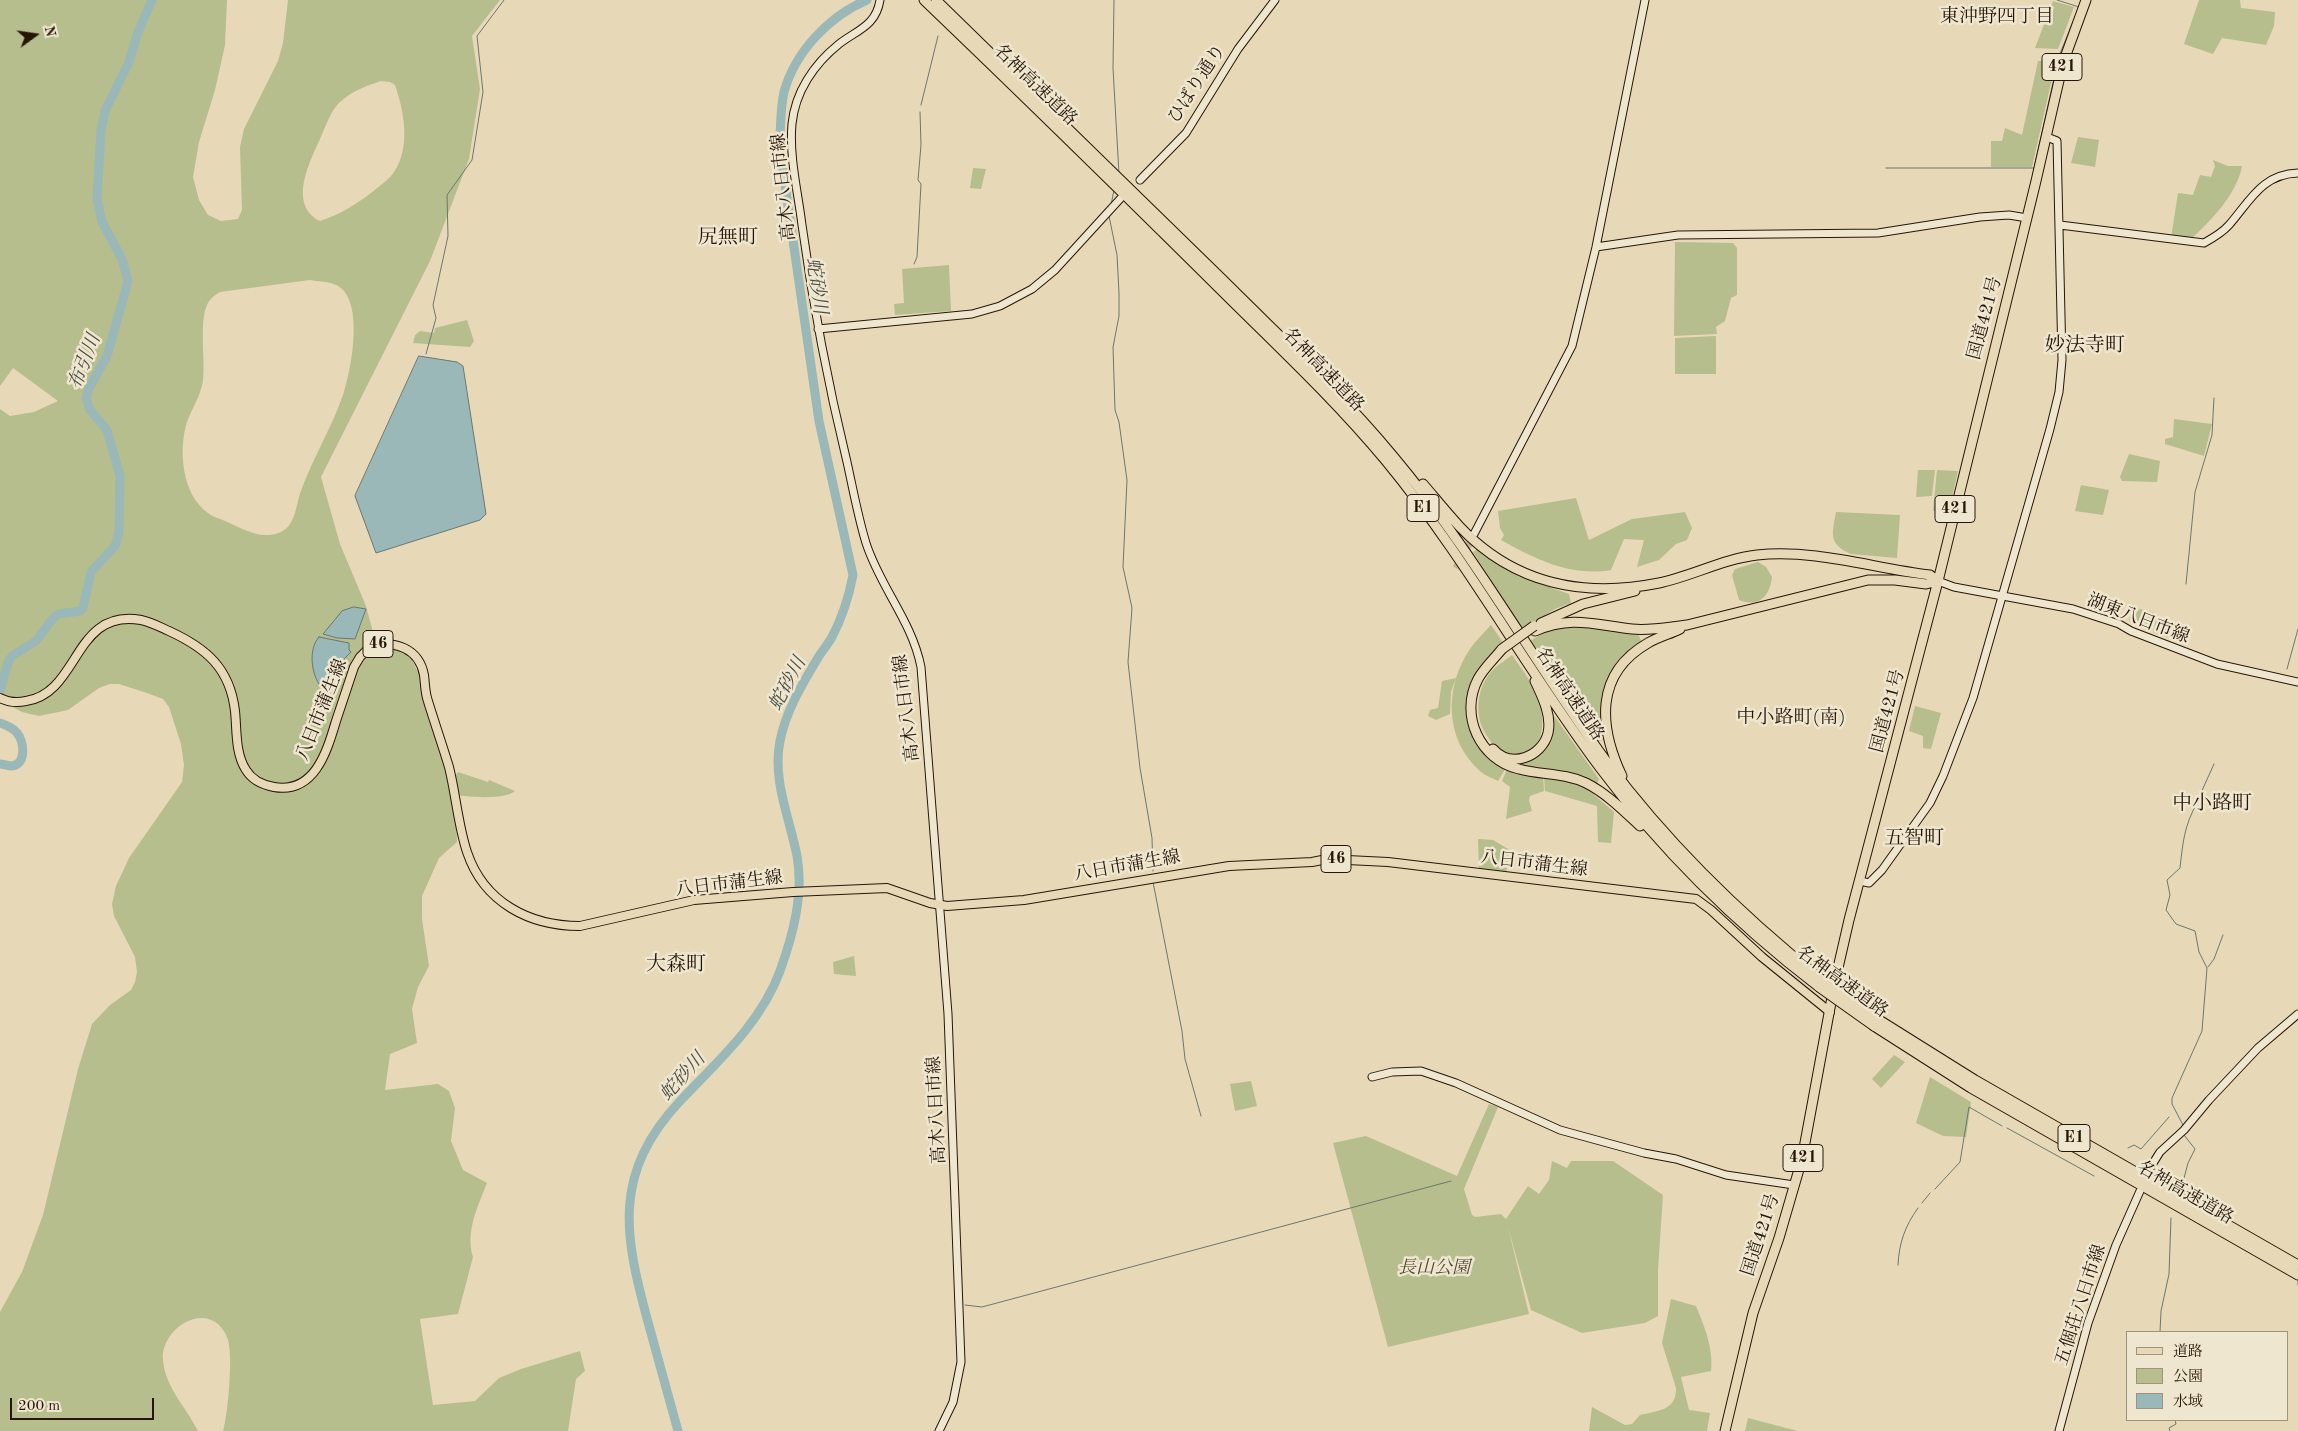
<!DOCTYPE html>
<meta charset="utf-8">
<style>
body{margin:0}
#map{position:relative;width:2298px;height:1431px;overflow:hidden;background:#e7d8b7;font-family:"Old Standard TT","Noto Serif JP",serif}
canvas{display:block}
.legend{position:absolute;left:2126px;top:1331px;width:162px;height:90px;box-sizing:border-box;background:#efe6d0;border:1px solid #9f9380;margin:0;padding:6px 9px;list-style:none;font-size:15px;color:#261607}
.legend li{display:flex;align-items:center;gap:10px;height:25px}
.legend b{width:25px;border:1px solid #9f9380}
.north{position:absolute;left:10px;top:10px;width:50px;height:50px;-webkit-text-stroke:4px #efe6d0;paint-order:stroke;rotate:76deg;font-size:14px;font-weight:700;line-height:20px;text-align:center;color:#261607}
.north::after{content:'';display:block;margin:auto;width:18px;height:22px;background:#261607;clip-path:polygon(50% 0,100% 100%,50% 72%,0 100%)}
.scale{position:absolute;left:10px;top:1398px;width:144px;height:22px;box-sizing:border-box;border:2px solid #261607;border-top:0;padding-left:6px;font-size:15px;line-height:18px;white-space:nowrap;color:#261607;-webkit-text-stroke:4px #efe6d0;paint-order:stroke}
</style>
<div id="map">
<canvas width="2298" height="1431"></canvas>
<ul class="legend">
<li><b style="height:6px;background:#e7d8b7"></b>道路</li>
<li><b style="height:14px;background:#b7be8d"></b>公園</li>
<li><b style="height:14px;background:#99b8b7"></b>水域</li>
</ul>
<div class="north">N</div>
<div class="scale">200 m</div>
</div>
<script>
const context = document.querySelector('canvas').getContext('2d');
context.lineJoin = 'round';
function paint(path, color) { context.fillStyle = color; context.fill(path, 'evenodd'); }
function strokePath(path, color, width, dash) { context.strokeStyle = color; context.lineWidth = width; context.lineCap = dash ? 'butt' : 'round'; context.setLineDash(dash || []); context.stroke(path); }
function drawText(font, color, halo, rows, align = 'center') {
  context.font = font + ' "Old Standard TT","Noto Serif JP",serif'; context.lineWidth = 5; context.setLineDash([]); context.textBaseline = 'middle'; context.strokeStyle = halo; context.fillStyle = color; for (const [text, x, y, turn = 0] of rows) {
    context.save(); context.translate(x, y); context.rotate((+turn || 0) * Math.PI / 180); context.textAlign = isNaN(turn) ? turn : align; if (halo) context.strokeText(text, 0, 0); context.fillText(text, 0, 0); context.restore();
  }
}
paint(new Path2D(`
 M0 0H227L225 45 215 90 199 142 193 177 199 200 208 215 221 221 238 219 242 210 240 147 244 129 278 61 283 43 288 0H500L472 36 480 89 469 159 430 261 321 477 340 544 366 606 374 636 387 645 404 651 411 658 419 675 430 714 449 767 456 817 457 842 439 858 422 896V919L429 966 418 987 412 1009 417 1043 390 1054 385 1090 438 1084 449 1091 455 1108 451 1141 463 1170 487 1183C478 1206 465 1232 473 1257L458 1314 420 1319 433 1405 475 1401 499 1378 521 1369 580 1351 585 1371 576 1379 568 1431H223C228 1415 233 1356 228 1340 226 1333 222 1328 218 1324 195 1305 160 1334 163 1360 165 1387 186 1407 198 1431H0V1312L22 1272 43 1215 78 1069 92 1024 110 1005 131 990 135 982 137 972 135 957 114 916 112 904 116 886 129 858 182 782 184 765 181 744 169 707 163 699 147 693 119 684H110L99 688 68 710 39 716 22 712 5 703 0 696V409L10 416 34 412 58 401 13 368 0 386ZM381 81 390 82 395 85C404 111 411 147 394 172 389 180 378 187 371 193 355 205 339 215 320 221 288 205 309 163 320 139 325 128 331 110 340 102 352 91 366 86 381 81ZM310 280C321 282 336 281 344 291 362 313 351 370 343 395 332 427 314 456 302 488 297 500 297 513 290 524 286 531 276 535 268 535 253 536 237 526 225 521 219 518 212 517 208 513 182 495 178 450 187 422 192 408 201 396 203 380 206 361 197 312 211 299 213 296 217 294 220 292Z
 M2199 0H2240L2241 8 2275 12 2274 26 2266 45 2222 38 2213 54 2184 44Z
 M2053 1 2074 7 2058 49 2035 48Z
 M2038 61H2056L2032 167H1991V141H2002L2005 128 2022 135Z
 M2078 137 2099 140 2095 167 2071 163Z
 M2213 160 2228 166H2242C2237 194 2211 221 2190 240L2171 238 2178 193 2193 195 2200 175 2211 177 2215 166Z
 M973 168 986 169 981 189 970 188Z
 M1675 242 1733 243 1737 248V295L1731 298 1725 321 1716 327 1717 334 1674 336Z
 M949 265 951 311 895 315 894 304 904 303 902 269Z
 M467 320 474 341 470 347 413 343 415 335 420 331 434 333 435 328Z
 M1716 336V374H1675V338Z
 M2174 419 2212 424 2204 456 2165 444V439L2173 437Z
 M2129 454 2160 461 2157 482 2122 481 2120 477Z
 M1918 470H1935L1932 496 1916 497Z
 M1937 470 1958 471 1949 511H1933Z
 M2081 485 2109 490 2103 515 2075 511Z
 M1576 498 1589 540 1632 519 1685 512 1692 528 1687 540 1676 544 1659 560 1637 567 1644 540 1624 539 1611 570C1571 577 1535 559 1501 540L1504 535 1500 528 1498 511Z
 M1836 512 1900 515 1897 558 1851 554C1828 544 1832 534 1836 512Z
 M1478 549 1518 576 1569 594 1571 603 1555 609 1523 629 1473 552Z
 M1758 562 1766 567 1772 577C1770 596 1759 608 1739 600L1732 575 1735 569Z
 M2132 607 2156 613 2152 628 2129 620Z
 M2156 618 2181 624V629L2187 633 2184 643 2153 632Z
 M1491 625 1504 644 1478 675 1470 725 1477 744 1488 756 1506 768 1498 781C1493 778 1486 776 1481 772 1444 740 1444 687 1470 649 1476 640 1484 633 1491 625Z
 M1571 626 1638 634 1642 642C1606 659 1598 704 1604 739L1598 742 1530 641 1552 628Z
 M1512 655C1521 668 1532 682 1538 697 1549 725 1540 770 1502 752 1495 749 1489 739 1485 733 1474 714 1477 688 1491 672 1497 665 1506 660 1512 655Z
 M1456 678 1451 692 1450 714 1436 720 1428 716 1430 710 1438 708 1442 681Z
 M1915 706 1941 713 1931 749 1923 748V736L1909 731Z
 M1555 717 1599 779 1597 784 1578 776 1523 767V763C1546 756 1547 739 1551 718Z
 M1507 769 1543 776 1544 791 1530 796 1529 800 1532 811 1506 819 1510 787 1502 781Z
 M458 772 488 782 489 780 515 791C505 800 469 797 456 795L453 778Z
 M1544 777 1567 780 1584 786 1614 812 1611 843 1598 842 1597 806 1545 791Z
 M1478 839 1493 840 1510 850 1506 874 1479 872Z
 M854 956 856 976 834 974 833 962Z
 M1894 1055 1905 1062 1881 1088 1872 1079Z
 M1930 1077 1971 1102 1966 1137 1943 1136 1916 1123Z
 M1251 1081 1257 1106 1235 1111 1230 1084Z
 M1489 1104 1498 1107 1464 1189 1472 1215 1475 1217 1501 1214 1506 1219 1528 1186 1539 1194 1549 1180 1552 1161 1567 1168 1571 1161H1613L1663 1195 1658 1270V1316L1645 1323 1582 1333 1531 1310 1508 1227 1529 1314 1388 1347 1333 1143 1366 1136 1457 1176Z
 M1671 1299 1696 1306C1704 1325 1714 1350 1711 1371L1681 1377 1689 1410 1710 1413 1707 1431H1589L1592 1407 1625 1425 1632 1424 1640 1415C1656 1411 1677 1411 1676 1388L1662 1343Z
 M1748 1418 1798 1431H1745Z`), '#b7be8d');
const water = new Path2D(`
 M419 356 457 362 463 366 486 514 480 520 376 553 355 496Z
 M354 607 366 609 355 639 337 638 323 634 342 611Z
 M319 637 349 643V650L351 652 344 659 345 662 332 674 330 684 321 687C311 674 308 649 319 637Z`);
paint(water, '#99b8b7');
strokePath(water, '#6b7771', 1);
strokePath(new Path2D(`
 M1114 0 1113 68 1119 174
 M921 105 938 36
 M1886 168H2034L2059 56 2079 7 2057 0
 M1111 205 1114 190
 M1109 216 1117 255 1119 293V316L1113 347 1115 410 1119 422 1127 480 1123 567 1132 608 1128 662 1140 768 1152 838 1153 871
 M914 264 917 257 921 184 918 180 921 145 920 112
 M426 354 436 318 433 305 448 236 447 195 472 160 483 92 477 36 504 0
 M2186 584 2195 492 2212 435 2214 398
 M2287 669 2298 629
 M2200 795 2214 764
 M1153 882 1182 1031 1185 1059 1201 1116
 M2208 967 2214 959 2223 935
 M2183 1125 2172 1104V1098L2202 1031 2207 968 2199 952 2195 931 2176 924 2166 910 2170 895 2167 880 2180 868C2183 842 2184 826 2197 803
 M2007 1128 2094 1176
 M2128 1148 2134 1145 2141 1149 2169 1117
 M2183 1182 2188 1163 2195 1149 2184 1135
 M1935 1189 1960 1162 1969 1107 2002 1126
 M1922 1203 1930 1193
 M1898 1265C1899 1243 1905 1226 1918 1208
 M2298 1278V1285
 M965 1305 982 1307 1451 1181
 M2160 1332 2161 1311 2169 1274 2171 1218
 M2170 1431 2169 1428 2176 1424 2175 1420`), '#6b7771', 1);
strokePath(new Path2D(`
 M0 691 8 662 12 656 36 641 54 617 59 614 80 611 83 608 91 572 115 546 119 532 120 476 107 430 90 410 86 398 89 388 107 356 128 281 122 259 102 222 97 199 101 130 105 111 129 62 138 32 152 0
 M0 723C6 725 13 728 17 733 24 741 27 764 12 766 8 766 3 764 0 764
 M678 1431C668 1395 658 1359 648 1322 624 1234 612 1173 681 1100 718 1061 761 1023 780 971 793 935 804 894 797 856 790 819 772 780 780 741 786 710 803 683 819 656 823 650 828 644 832 637 842 618 849 596 853 575L819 421 780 150C780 131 780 111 784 92 795 52 829 16 867 0`), '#99b8b7', 9);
strokePath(new Path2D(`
 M1456 568 1474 535`), '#c0b194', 7, [7, 3.5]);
const secondary = new Path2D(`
 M880 0C876 26 857 30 839 44 814 64 795 92 792 124 789 157 798 192 802 225 813 305 828 384 847 462 853 489 858 517 866 543 880 587 912 621 921 667L948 1014 961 1362 953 1402 939 1431
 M1140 180 1186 133 1238 49 1275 0
 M2060 225 2204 243C2213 238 2222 233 2229 225 2250 201 2262 174 2298 173
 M1596 247 1678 235 1878 233 1980 217 2009 215 2027 218
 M818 329 972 314 1000 306 1032 289 1055 270 1120 199
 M1474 534 1572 346 1596 247 1645 0
 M1938 581 1954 587 2073 609 2119 624 2131 631 2217 664 2298 682
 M1860 881 1869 883 1882 870 1930 803 1943 776 1973 698 2050 429 2059 392 2062 360 2057 141 2047 137
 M1372 1077 1392 1072 1421 1071 1456 1083 1560 1130 1644 1153 1676 1159 1726 1175 1794 1185
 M2150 1168 2160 1152 2184 1130 2209 1100 2258 1048 2298 1014
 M2059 1431 2088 1323 2116 1245 2140 1191`);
const primary = new Path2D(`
 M0 698C8 702 17 703 26 701 80 693 73 608 141 620 151 622 160 627 169 631 206 648 230 668 235 711 237 730 235 753 246 770 252 780 263 785 274 787 315 794 327 751 336 721 342 703 348 685 354 667L360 657 372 645C395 641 419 648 424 675 425 683 425 690 427 698 434 721 442 744 449 767 456 795 458 825 467 852 484 903 530 926 580 926L694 900 793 892 887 888 930 903 947 906 1024 900 1229 866 1312 862 1327 859 1388 862 1696 899 1711 910 1762 957 1830 1012`);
const highway = new Path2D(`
 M924 0C1021 93 1117 187 1213 282 1271 340 1333 397 1386 461 1466 558 1526 669 1601 769 1664 853 1737 924 1819 987
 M936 0C1032 93 1127 186 1222 279 1280 337 1341 393 1393 456 1473 551 1533 661 1606 761 1667 843 1742 916 1821 979
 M1423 484C1435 498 1447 513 1460 527 1514 584 1584 598 1659 583 1692 576 1723 559 1757 555 1816 549 1872 568 1930 575L1938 581
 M1541 623 1583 604 1635 591
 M1535 631C1572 615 1595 625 1632 629 1650 631 1669 627 1687 625L1868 580H1895L1926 584 1938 581
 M1502 649C1494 659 1484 668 1478 679 1459 715 1480 760 1519 769 1541 775 1565 773 1586 783 1606 793 1623 810 1640 826
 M1493 749C1511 769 1542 757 1548 733 1552 715 1542 696 1535 681
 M1622 776C1599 727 1594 674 1648 643 1658 637 1670 634 1680 629
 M1876 1018 1975 1080 2298 1265
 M1874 1026 1971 1088 2298 1275
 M1725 1431 1753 1313 1779 1238 1802 1159 1835 981 1849 920 1938 581 2036 181 2063 63 2086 0`);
strokePath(secondary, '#261607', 9);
strokePath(primary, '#261607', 10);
strokePath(highway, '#261607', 11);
strokePath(secondary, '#efe6d0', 7);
strokePath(primary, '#e7d8b7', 8);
strokePath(highway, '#e7d8b7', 9);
const highwayBridge = new Path2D(`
 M1502 649 1534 626
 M1821 979 1876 1018
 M1819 987 1874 1026`);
strokePath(highwayBridge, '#261607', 11, []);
strokePath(highwayBridge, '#e7d8b7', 9);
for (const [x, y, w] of [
 [2062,67,40],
 [1423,508,32],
 [1955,509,40],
 [378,644,30],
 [1336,859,30],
 [2074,1138,32],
 [1803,1158,40]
]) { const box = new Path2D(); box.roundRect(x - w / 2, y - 13.5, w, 27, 4); context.fillStyle = '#efe6d0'; context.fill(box); strokePath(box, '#261607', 1); }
drawText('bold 16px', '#261607', null, [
 ["421",2062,67],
 ["E1",1423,508],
 ["421",1955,509],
 ["46",378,644],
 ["46",1336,859],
 ["E1",2074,1138],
 ["421",1803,1158]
]);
drawText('18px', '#261607', '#efe6d0', [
 ["ひばり通り",1197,84,-57],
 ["名神高速道路",1035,85,44],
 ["高木八日市線",784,187,-96],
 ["国道421号",1985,318,-75],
 ["名神高速道路",1323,370,46],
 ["湖東八日市線",2138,619,21],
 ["名神高速道路",1569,694,56],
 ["高木八日市線",907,708,-97],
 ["八日市蒲生線",322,710,-68],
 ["国道421号",1888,711,-75],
 ["八日市蒲生線",1534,864,7],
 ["八日市蒲生線",1127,866,-10],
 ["八日市蒲生線",729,884,-7],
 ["名神高速道路",1842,982,36],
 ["高木八日市線",937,1110,-93],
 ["名神高速道路",2185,1193,30],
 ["国道421号",1761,1235,-72],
 ["五個荘八日市線",2081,1305,-72]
]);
drawText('italic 18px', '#52482f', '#efe6d0', [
 ["長山公園",1434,1268]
]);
drawText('19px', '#261607', '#efe6d0', [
 ["東沖野四丁目",1997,17],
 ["中小路町(南)",1791,718]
]);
drawText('italic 19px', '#4e4f45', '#efe6d0', [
 ["蛇砂川",816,286,82],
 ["布引川",85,362,-69],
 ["蛇砂川",788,684,-62],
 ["蛇砂川",683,1077,-48]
]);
drawText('20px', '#261607', '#efe6d0', [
 ["尻無町",728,238],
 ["妙法寺町",2085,346],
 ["中小路町",2212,804],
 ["五智町",1914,839],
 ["大森町",676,965]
]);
</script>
